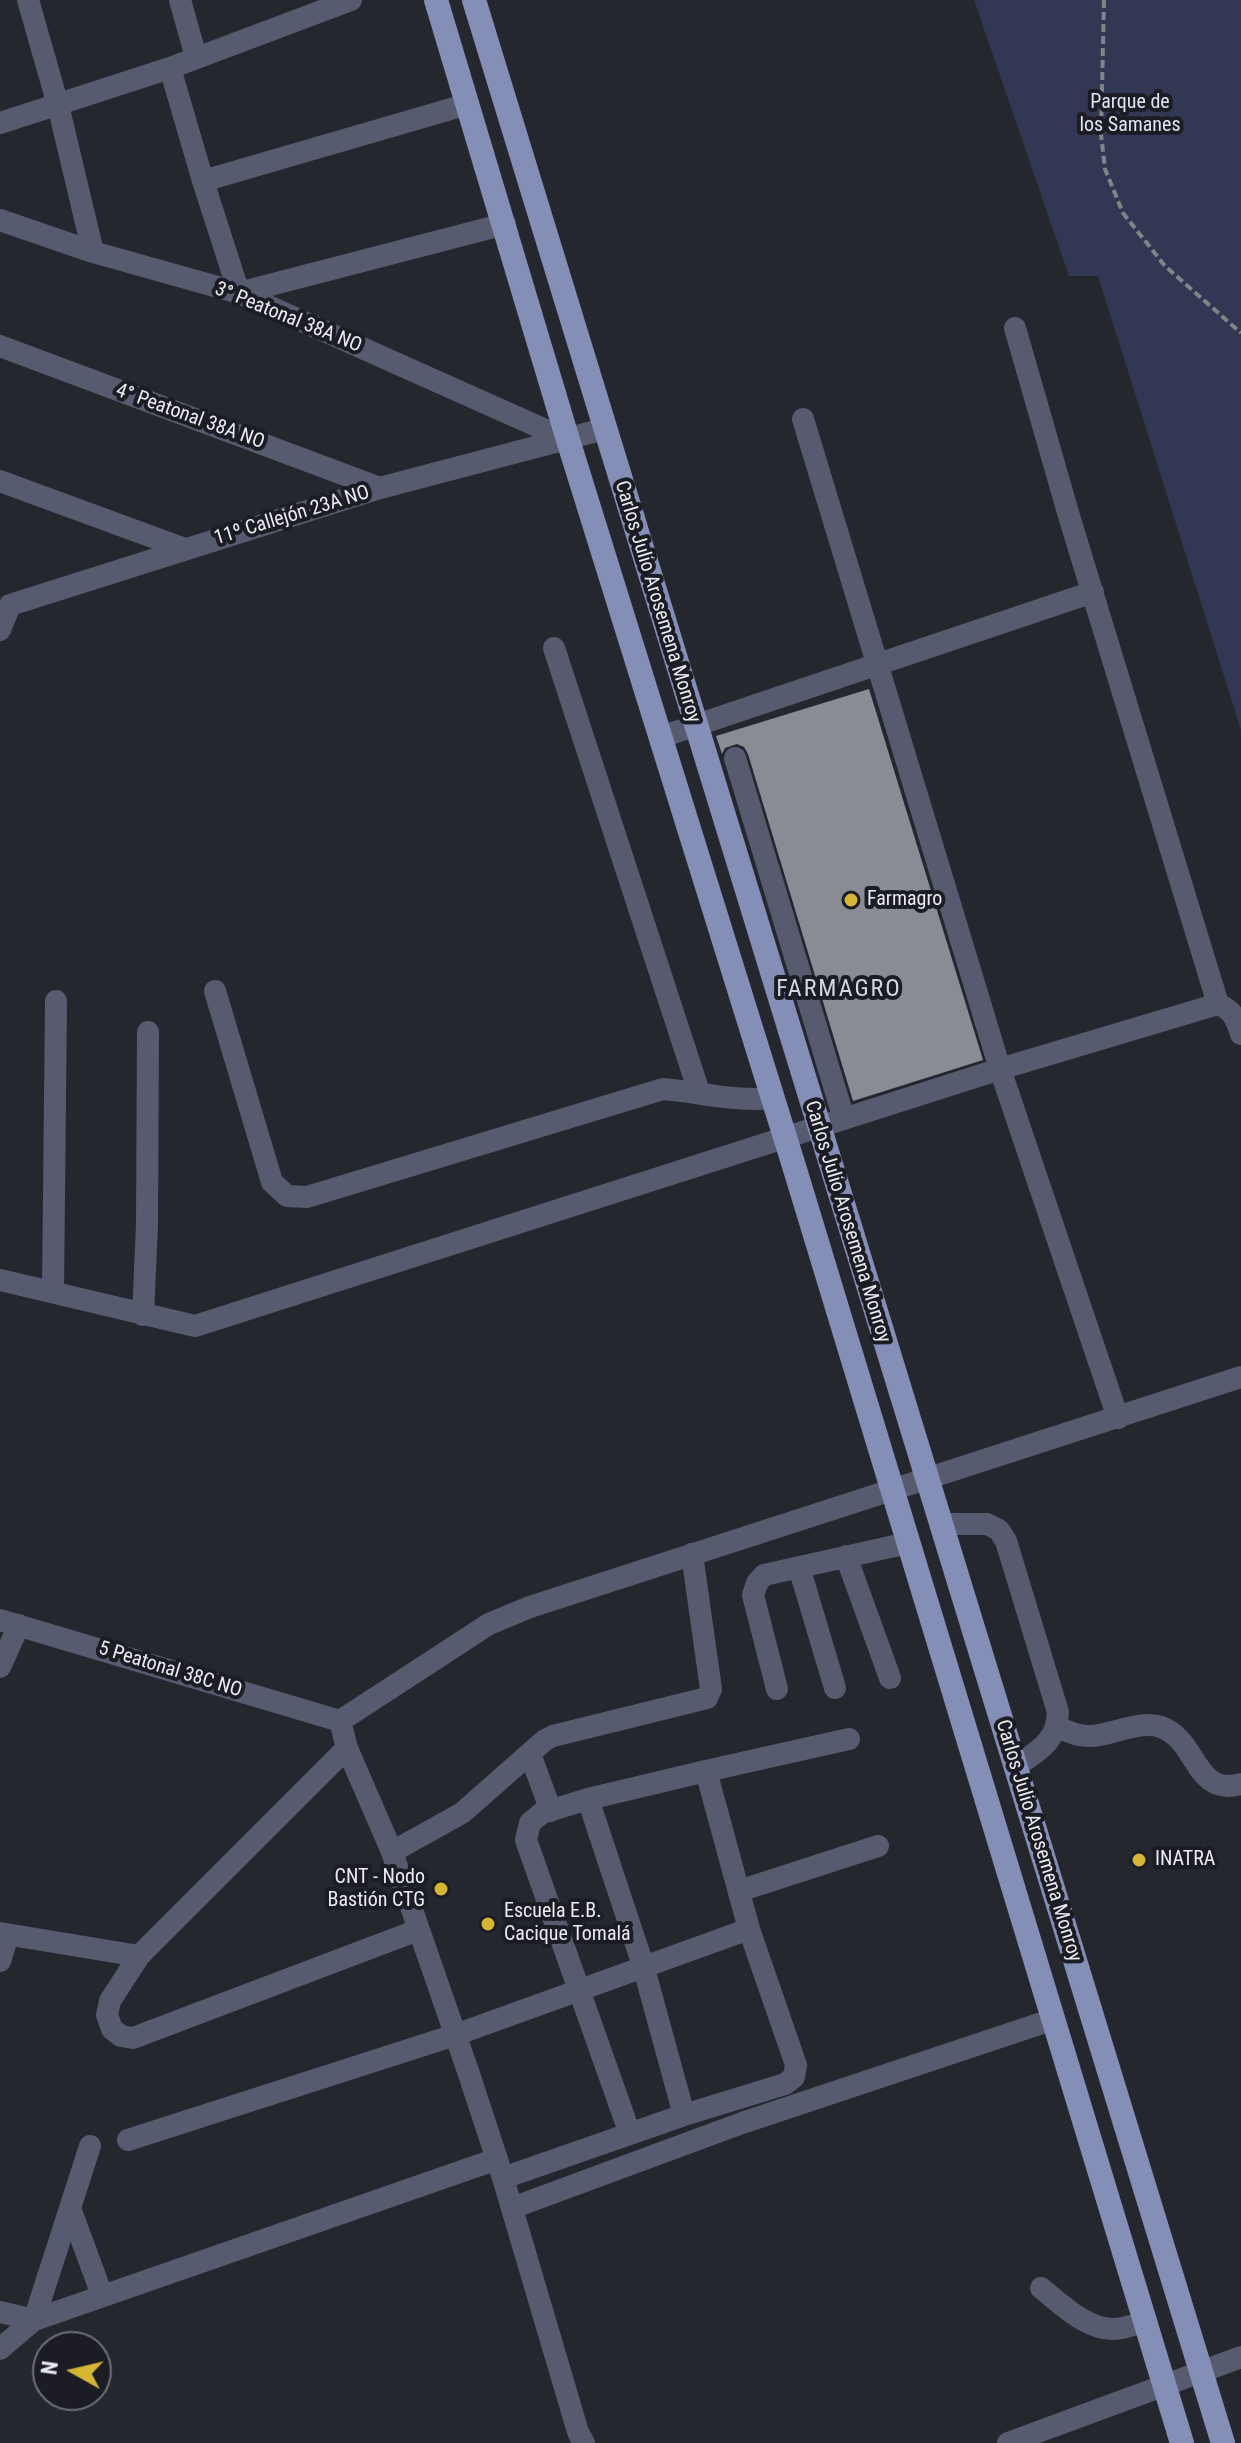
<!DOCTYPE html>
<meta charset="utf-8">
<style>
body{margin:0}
#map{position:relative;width:1241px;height:2443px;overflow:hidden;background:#25272e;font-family:"Roboto Condensed",sans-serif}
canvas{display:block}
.north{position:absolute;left:32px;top:2331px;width:80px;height:80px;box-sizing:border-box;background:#1c1d24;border:2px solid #6e7076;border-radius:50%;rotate:278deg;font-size:22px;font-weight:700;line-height:32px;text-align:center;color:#eaecf1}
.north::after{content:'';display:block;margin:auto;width:28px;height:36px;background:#d5b534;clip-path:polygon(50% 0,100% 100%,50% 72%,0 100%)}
</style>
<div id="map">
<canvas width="1241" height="2443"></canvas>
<div class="north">N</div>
</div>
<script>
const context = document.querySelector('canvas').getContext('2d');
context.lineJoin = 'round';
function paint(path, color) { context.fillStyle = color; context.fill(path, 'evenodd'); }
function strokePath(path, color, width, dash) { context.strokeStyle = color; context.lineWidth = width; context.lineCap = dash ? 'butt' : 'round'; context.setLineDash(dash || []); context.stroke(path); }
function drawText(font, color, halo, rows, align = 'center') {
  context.font = font + ' "Roboto Condensed",sans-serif'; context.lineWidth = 8; context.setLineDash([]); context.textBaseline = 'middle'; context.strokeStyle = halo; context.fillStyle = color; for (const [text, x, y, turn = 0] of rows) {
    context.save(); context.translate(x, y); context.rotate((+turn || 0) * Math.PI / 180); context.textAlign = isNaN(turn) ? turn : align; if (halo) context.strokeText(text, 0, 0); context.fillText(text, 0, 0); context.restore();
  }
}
paint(new Path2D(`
 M974 0H1241V730L1098 276H1069Z`), '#323853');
paint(new Path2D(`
 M869 689 983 1060 853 1101 748 754 744 747 737 744 725 748 722 754 716 736Z`), '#898c94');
strokePath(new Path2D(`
 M1104 0 1101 134 1105 169 1123 213 1165 266 1241 333`), '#82848a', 4, [8, 4]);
strokePath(new Path2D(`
 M28 0 58 105 93 252
 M180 0 196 57
 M170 68 203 181 239 293 505 224
 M0 123 170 68 351 0
 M203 181 468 104
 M0 220 93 252 239 293 568 440
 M1015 328 1069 516 1218 1004
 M0 346 380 488
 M803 419 1000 1069 1118 1418
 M0 481 185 549
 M0 630 10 605 380 488 604 429
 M554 648 699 1092
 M661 737 1093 592
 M735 758 844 1119
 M215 991 272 1182 287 1196 307 1197 663 1089C699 1092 736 1102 772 1098
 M0 1280 195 1326 1000 1069 1218 1004C1234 1011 1236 1019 1241 1034
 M53 1292 56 1001
 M143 1315 147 1225 148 1032
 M941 1524H987L999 1530 1006 1541 1058 1712C1057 1742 1038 1751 1015 1767
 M846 1556 890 1678
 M799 1567 835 1688
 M0 1620 340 1721
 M0 1667 19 1625
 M777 1689 753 1595 757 1583 764 1575 908 1543
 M1057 1727C1069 1732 1080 1737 1093 1736 1114 1734 1141 1720 1161 1727 1198 1740 1194 1797 1241 1784
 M347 1748 139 1956 110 2001 107 2015 112 2029 121 2036 133 2038 418 1930
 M530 1754 551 1811
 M588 1799 643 1965 684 2115
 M392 1852 462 1813 545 1740 553 1736 707 1698 711 1689 692 1554
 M739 1891 878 1846
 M0 1933 139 1956
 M0 1961 8 1935
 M630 2134 526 1840 530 1823 542 1813 588 1799 706 1771 849 1739
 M128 2140 455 2035 749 1929
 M503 2178 684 2115 785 2084 794 2077 796 2065 749 1929 706 1771
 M70 2208 102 2295
 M512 2208 742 2123 1054 2019
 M1041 2288C1061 2304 1087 2330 1114 2329 1124 2329 1136 2324 1146 2321
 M0 2312 34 2320
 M34 2320 90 2146
 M0 2349 34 2320 497 2159
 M584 2443 578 2432 503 2178 469 2074 392 1852 347 1748 340 1721 489 1624 530 1607 1241 1377
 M1008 2443 1241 2357`), '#575b6f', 22);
strokePath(new Path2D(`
 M436 0 568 440 794 1166 1182 2443
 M474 0 1223 2443`), '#858eb7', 24);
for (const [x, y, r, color] of [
 [851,900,8,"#d5b534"],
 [1139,1860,8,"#d5b534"],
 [441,1889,8,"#d5b534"],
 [488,1924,8,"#d5b534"]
]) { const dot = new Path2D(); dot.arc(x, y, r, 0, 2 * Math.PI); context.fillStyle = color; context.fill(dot); strokePath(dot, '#1c1d24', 3); }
drawText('20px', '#dfe3f2', '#1c1d24', [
 ["Parque de",1130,103],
 ["los Samanes",1130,126]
]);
drawText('20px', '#eaecf1', '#1c1d24', [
 ["3° Peatonal 38A NO",288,318,22],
 ["4° Peatonal 38A NO",190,417,20],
 ["11º Callejón 23A NO",292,516,-17],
 ["Carlos Julio Arosemena Monroy",657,602,73],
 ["Carlos Julio Arosemena Monroy",847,1222,73],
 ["5 Peatonal 38C NO",170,1670,17],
 ["Carlos Julio Arosemena Monroy",1038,1841,73]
]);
drawText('20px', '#eaecf1', '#1c1d24', [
 ["Farmagro",867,900],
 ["INATRA",1155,1860],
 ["CNT - Nodo",425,1878,"right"],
 ["Bastión CTG",425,1901,"right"],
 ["Escuela E.B.",504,1912],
 ["Cacique Tomalá",504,1935]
], 'left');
context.letterSpacing = '2px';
drawText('24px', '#d3d6e0', '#1c1d24', [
 ["FARMAGRO",839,990]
]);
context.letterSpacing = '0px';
</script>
